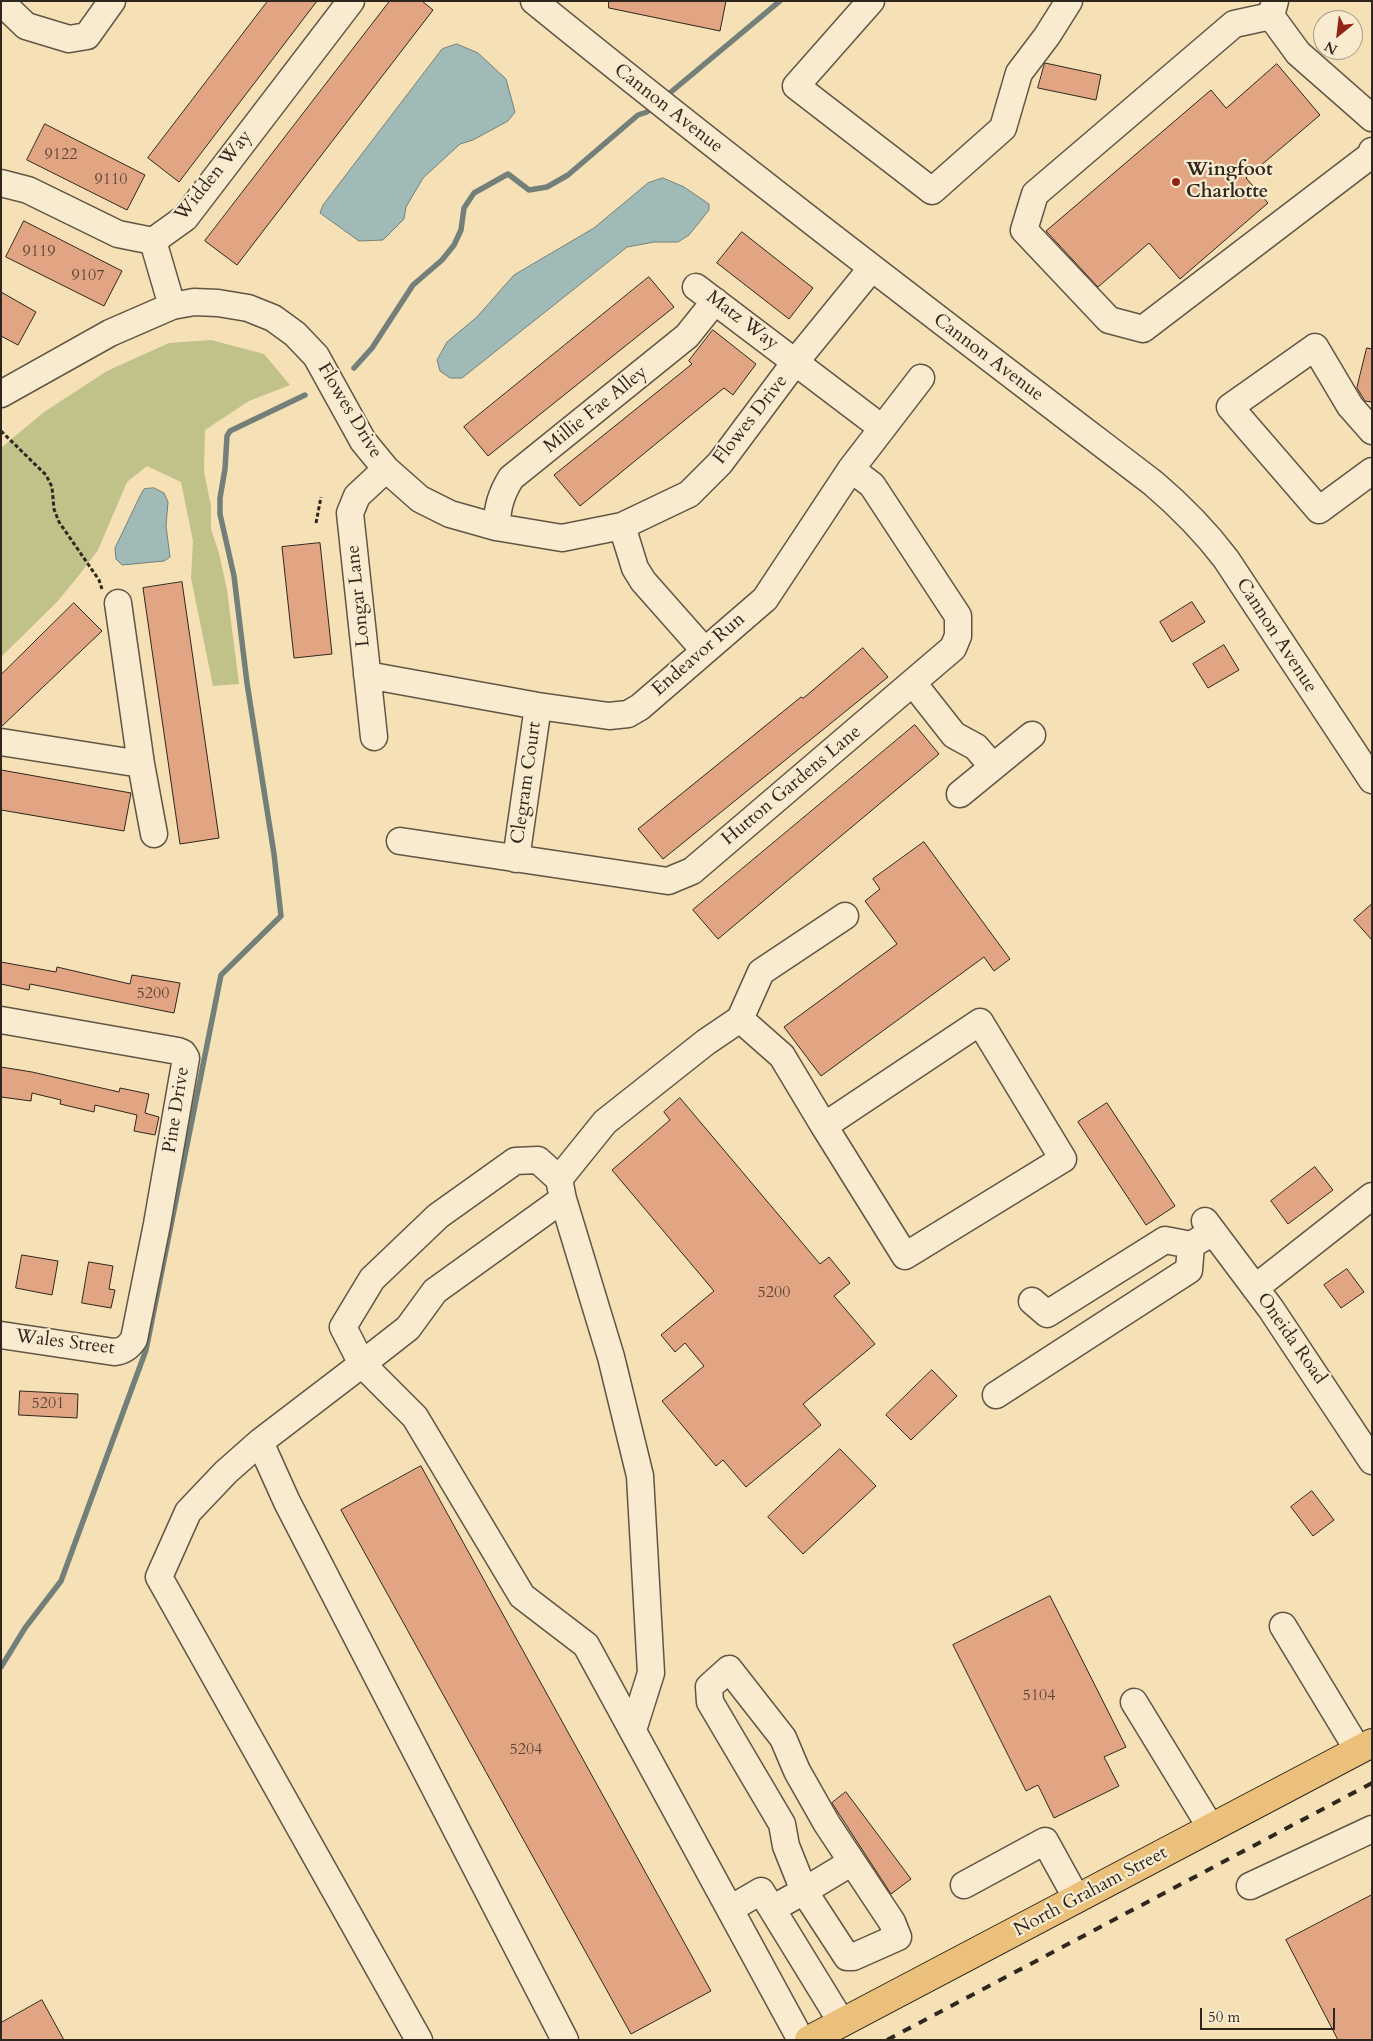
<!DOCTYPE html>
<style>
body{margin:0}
#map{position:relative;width:1373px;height:2041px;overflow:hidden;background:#f6e0b5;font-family:Cardo,serif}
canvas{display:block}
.frame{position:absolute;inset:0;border:2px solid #2f271e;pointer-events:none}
.north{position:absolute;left:1313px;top:10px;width:50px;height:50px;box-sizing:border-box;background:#f9ebcf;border:1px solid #a89d88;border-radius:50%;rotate:209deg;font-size:14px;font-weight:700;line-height:20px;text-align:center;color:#2f271e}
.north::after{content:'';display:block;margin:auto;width:18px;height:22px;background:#8f2418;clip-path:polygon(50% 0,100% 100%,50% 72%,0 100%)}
.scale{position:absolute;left:1200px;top:2008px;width:135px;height:22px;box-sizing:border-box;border:2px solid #2f271e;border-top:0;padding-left:6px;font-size:15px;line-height:18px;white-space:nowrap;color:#2f271e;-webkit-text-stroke:4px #f9ebcf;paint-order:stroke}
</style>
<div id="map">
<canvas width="1373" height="2041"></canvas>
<div class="frame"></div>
<div class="north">N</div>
<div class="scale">50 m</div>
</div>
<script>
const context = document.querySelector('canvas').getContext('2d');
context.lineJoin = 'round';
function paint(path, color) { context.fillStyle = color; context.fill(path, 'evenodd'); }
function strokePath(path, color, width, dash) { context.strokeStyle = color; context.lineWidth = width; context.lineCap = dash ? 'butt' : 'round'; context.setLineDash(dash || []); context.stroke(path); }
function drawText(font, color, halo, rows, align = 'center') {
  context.font = font + ' Cardo,serif'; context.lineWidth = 4.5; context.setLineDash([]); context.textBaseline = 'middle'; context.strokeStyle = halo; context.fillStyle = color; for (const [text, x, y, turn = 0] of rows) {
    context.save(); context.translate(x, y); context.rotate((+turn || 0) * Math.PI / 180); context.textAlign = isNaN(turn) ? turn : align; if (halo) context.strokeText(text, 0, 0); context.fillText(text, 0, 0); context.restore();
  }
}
paint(new Path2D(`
 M211 340 264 354 290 385 249 401 205 430 204 472 211 506V529L219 553 227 590 239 684 213 686 191 578 193 541 181 482 147 466 127 482 98 550 80 574 57 602 1 657V448L44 412 107 371 169 343Z`), '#c1c18a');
const water = new Path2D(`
 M457 44 478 53 506 79 515 112 508 121 473 140 460 144 423 178 406 207 404 219 383 240 359 241 320 213 323 205 442 49Z
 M663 178 684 187 709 204V210L689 235 678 242H654L627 247 462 378H450L440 371 437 360 447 342 477 317 514 275 594 228 648 183Z
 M154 488 164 493 168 502 166 526 170 557 164 561 122 565 116 559 115 548 140 496 144 489Z`);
paint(water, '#a0bbb7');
strokePath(water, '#73807a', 1);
strokePath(new Path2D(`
 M665 97 780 1
 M354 368 372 348 413 285 442 260 454 245 461 230 464 208 474 193 508 174 529 190 547 187 568 175 638 115 647 112 654 106
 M1 1667 25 1628 61 1581 146 1350 221 975 281 916 274 854 247 683 234 576 220 514V498L225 469 227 436 230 431 305 395`), '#73807a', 5.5);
const building = new Path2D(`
 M268 1H317L179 182 148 158Z
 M390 1H422L433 10 237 265 205 241Z
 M609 1H726L720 31 609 8Z
 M1045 63 1101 75 1096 100 1038 88Z
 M1277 64 1320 115 1246 178 1268 203 1180 279 1149 243 1098 287 1046 231 1211 90 1226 108Z
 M45 124 145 175 127 210 27 160Z
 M24 221 122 271 104 306 6 257Z
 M742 232 813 288 789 319 717 263Z
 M649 277 674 307 488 456 464 427Z
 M1 292 36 312 18 345 1 336Z
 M713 330 756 364 733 395 724 388 580 506 554 475 692 364 689 361Z
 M1367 348 1372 349V402L1365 401 1357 388Z
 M320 543 332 654 294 658 282 547Z
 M182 582 219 838 180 844 143 588Z
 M1192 602 1205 622 1172 642 1160 622Z
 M74 603 102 631 1 727V675Z
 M1224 645 1239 670 1208 688 1193 664Z
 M863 648 888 677 663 859 638 829 801 697 803 698Z
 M915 725 939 754 718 939 693 910Z
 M1 770 131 793 124 831 1 810Z
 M924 842 1010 959 994 971 984 957 821 1076 784 1027 897 944 865 901 880 889 873 879Z
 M1372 904V940L1354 920Z
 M1 962 56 972 57 967 130 984 132 975 180 983 174 1013 30 984 29 990 1 984Z
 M1 1067 32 1072 119 1092 120 1088 149 1094 145 1113 159 1117 155 1135 134 1131 137 1115 95 1105 94 1112 60 1104 61 1100 32 1093 31 1101 1 1097Z
 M680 1098 820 1264 829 1257 850 1283 834 1296 875 1344 803 1404 821 1425 746 1487 723 1460 716 1466 662 1401 704 1366 685 1343 675 1352 661 1335 714 1291 612 1170 670 1120 664 1112Z
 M1107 1103 1175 1206 1146 1225 1078 1122Z
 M1315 1167 1333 1190 1288 1224 1271 1201Z
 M22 1255 58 1261 52 1295 16 1288Z
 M89 1262 113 1266 109 1289 115 1290 111 1308 82 1303Z
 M1347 1269 1364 1292 1341 1308 1324 1285Z
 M932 1370 957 1396 911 1440 886 1415Z
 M20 1391 78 1394 77 1418 19 1415Z
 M840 1449 876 1486 803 1554 768 1517Z
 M421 1466 711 1991 631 2034 341 1510Z
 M1312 1491 1334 1520 1313 1536 1291 1507Z
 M1050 1596 1126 1747 1104 1757 1119 1786 1054 1818 1038 1785 1026 1791 953 1645Z
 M846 1792 911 1879 891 1894 832 1803Z
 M1372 1895V2040H1338L1286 1940Z
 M42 2000 64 2040H1V2023Z`);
paint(building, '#e2a583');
strokePath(building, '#2f271e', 1);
const minor = new Path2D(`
 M534 1C737 166 945 324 1153 483 1180 506 1204 530 1226 559L1372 780
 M871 1 796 86 932 191 1003 128 1019 73 1047 36 1069 1
 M1275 1 1271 16 1298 53 1372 118
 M1 2 26 26 69 39 87 36 112 1
 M1271 16 1234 24 1035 194 1024 230 1109 320 1143 329 1371 155 1372 151
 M1 183 28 190 118 234 153 241 185 218 351 1
 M153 241 172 306
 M696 287 882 428
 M1 394 110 333 172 306 194 302 218 303 248 308 273 318 295 334 316 356 363 441 386 469 420 499 450 514 496 527 562 538 622 526 689 494 720 463 796 361 871 269
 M1372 431 1350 406 1315 347 1230 407 1319 510 1372 471
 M622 526 635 568 643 581 704 650
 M496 527C498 507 500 496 511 478L687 336 715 301
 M118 603 141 764 154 834
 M367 675 538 706 609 716 628 714 640 707 765 599 851 469 921 378
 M913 683 954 735 976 747 993 767
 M374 737 350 513 357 496 386 469
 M1 742 141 764
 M960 794 1032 735
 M400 841 668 881 692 871 953 648 958 636V616L872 485 851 469
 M516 859 538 706
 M740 1019 782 1056 824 1126 980 1022 1063 1159 905 1256 824 1126
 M1 1020 178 1051 183 1053 186 1058 157 1224 134 1339C129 1347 124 1351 114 1352L1 1335
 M559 1179 605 1122 706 1042 740 1019 761 972 845 916
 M563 1199 559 1179 538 1160 515 1161 438 1216 372 1279 343 1327 362 1364 408 1328 435 1291 563 1199 611 1357 640 1476 651 1673 633 1730
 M1205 1221 1271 1309 1372 1461
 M1255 1288 1372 1196
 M1032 1301 1047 1314 1165 1240 1191 1245
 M996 1395 1189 1270 1191 1245 1213 1232
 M260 1442 226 1472 188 1512 159 1577 419 2040
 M1283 1626 1358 1750
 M1134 1702 1211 1828
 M964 1885 1045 1841 1077 1899
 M1250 1886 1372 1829
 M730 1909 761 1891 842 2023
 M772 1909 804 1891 847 1957H853L898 1937 892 1922 827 1824 797 1771 783 1738 729 1669 709 1687 710 1702 782 1824 786 1846 804 1891 852 1862
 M565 2040 287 1502 260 1442 362 1364 415 1417 522 1596 586 1645 801 2040`);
const major = new Path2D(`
 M809 2040 1372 1743`);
strokePath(minor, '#615544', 29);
strokePath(major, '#2f271e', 30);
strokePath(new Path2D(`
 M1 431 46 475 52 487 54 509 59 522 99 580 102 589
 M316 523 321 497`), '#2f271e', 3, [4, 2.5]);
strokePath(minor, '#f9ebcf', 26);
strokePath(major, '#ebc07a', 28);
strokePath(new Path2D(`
 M887 2040 1372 1783`), '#2f271e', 4, [9, 9]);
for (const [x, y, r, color] of [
 [1176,182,5,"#8f2418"]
]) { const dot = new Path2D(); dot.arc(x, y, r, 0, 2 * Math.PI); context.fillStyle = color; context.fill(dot); strokePath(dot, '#f9ebcf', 2); }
drawText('16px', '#5c4637', null, [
 ["9122",61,155],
 ["9110",111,180],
 ["9119",39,252],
 ["9107",88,276],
 ["5200",153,994],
 ["5200",774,1293],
 ["5201",48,1404],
 ["5104",1039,1696],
 ["5204",526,1750]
]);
drawText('19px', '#2f271e', '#f9ebcf', [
 ["Cannon Avenue",668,109,38],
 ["Widden Way",214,176,-51],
 ["Matz Way",742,321,37],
 ["Cannon Avenue",988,358,37],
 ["Millie Fae Alley",596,410,-39],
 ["Flowes Drive",349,411,59],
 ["Flowes Drive",751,420,-52],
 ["Longar Lane",359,596,-96],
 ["Cannon Avenue",1276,636,57],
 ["Endeavor Run",699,655,-41],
 ["Clegram Court",527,783,-82],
 ["Hutton Gardens Lane",792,786,-40],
 ["Pine Drive",177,1110,-81],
 ["Oneida Road",1291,1339,55],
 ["Wales Street",65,1343,7],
 ["North Graham Street",1091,1892,-28]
]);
drawText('bold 19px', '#2f271e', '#f9ebcf', [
 ["Wingfoot",1186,171],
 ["Charlotte",1186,193]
], 'left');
</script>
